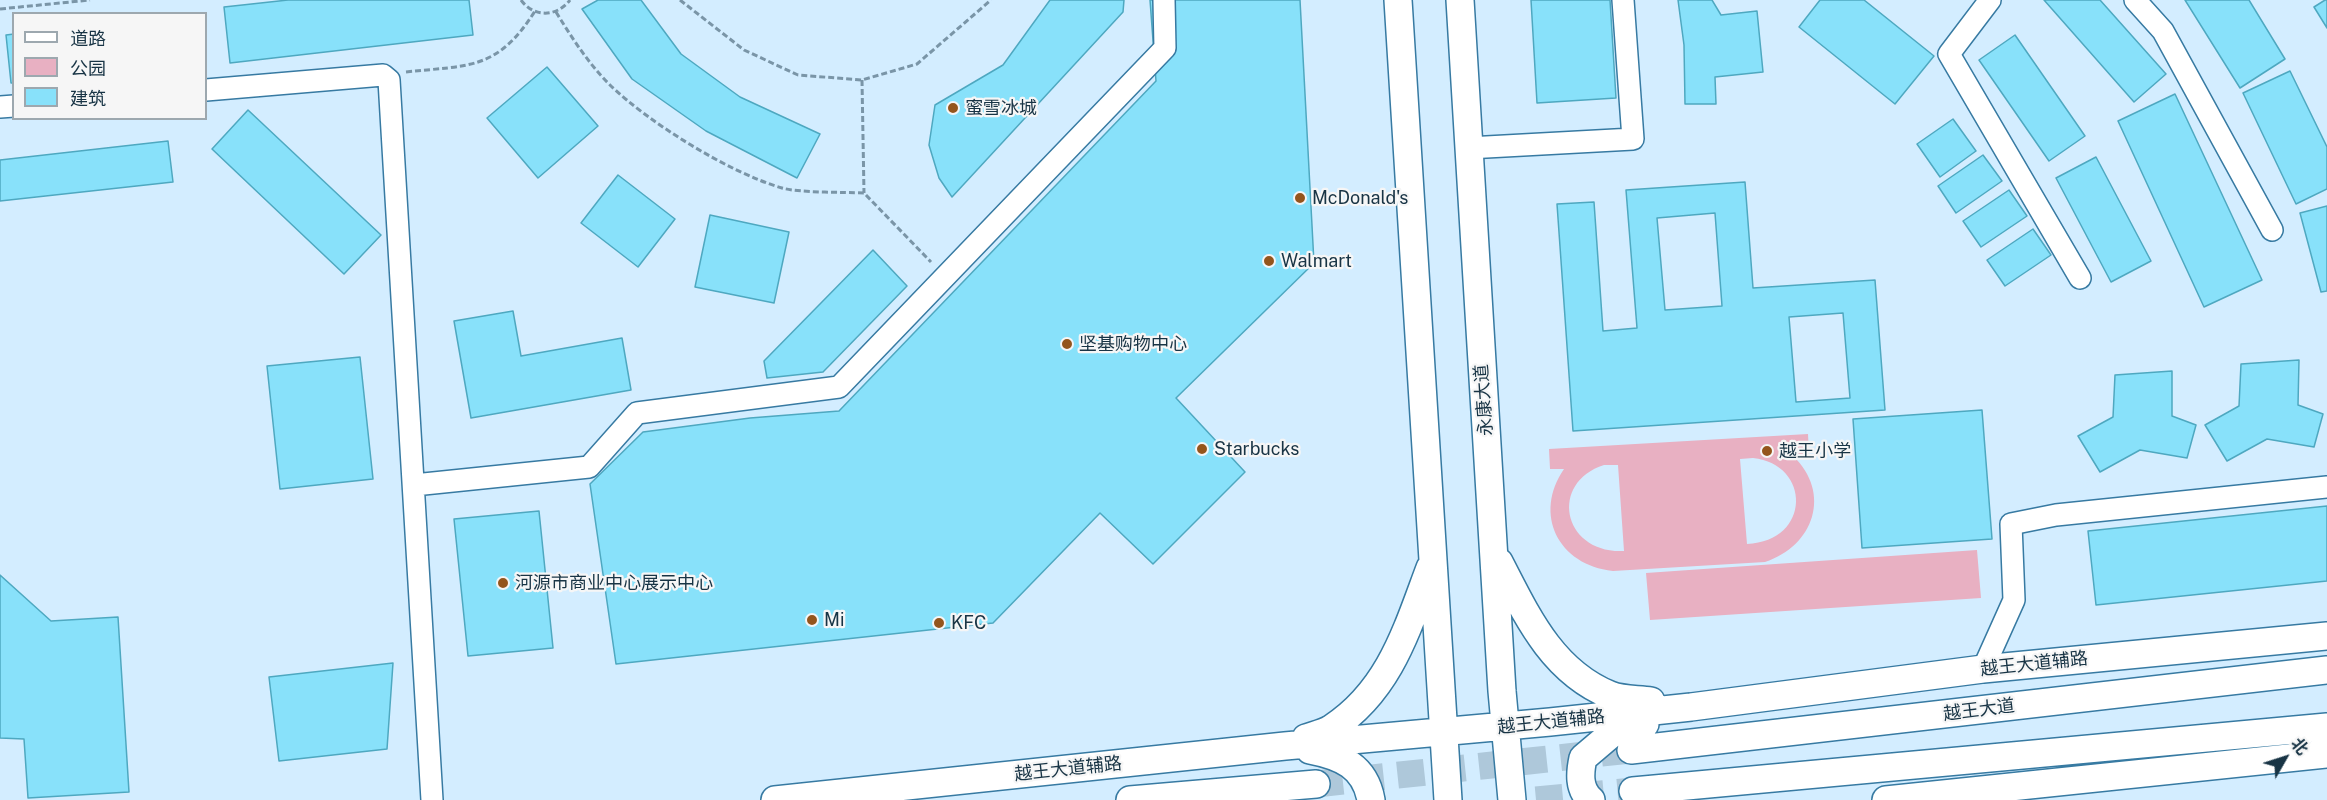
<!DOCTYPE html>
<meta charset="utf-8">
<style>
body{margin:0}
#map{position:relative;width:2327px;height:800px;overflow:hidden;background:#d3edff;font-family:"Public Sans","Noto Sans SC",sans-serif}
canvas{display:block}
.legend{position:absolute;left:12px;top:12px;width:195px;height:108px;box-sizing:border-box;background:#f6f6f6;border:2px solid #9da8af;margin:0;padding:8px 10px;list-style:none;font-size:18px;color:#183445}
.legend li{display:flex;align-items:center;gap:12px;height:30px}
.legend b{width:30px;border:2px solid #9da8af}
.north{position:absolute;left:2255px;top:728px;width:60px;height:60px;-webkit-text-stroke:4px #f6f6f6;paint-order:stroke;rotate:51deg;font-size:16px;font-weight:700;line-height:24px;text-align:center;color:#183445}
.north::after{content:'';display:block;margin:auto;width:21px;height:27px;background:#183445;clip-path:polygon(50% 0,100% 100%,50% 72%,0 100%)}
</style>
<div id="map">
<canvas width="2327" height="800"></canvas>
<ul class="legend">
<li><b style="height:8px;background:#fff"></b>道路</li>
<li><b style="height:16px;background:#e8b0c2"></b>公园</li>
<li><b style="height:16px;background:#88e1fa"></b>建筑</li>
</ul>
<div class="north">北</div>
</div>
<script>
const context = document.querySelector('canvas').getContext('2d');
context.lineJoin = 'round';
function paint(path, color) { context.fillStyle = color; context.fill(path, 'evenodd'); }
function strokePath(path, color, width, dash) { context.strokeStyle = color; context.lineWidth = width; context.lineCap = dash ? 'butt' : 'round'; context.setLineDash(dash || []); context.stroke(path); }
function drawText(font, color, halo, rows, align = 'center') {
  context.font = font + ' "Public Sans","Noto Sans SC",sans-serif'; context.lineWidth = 4.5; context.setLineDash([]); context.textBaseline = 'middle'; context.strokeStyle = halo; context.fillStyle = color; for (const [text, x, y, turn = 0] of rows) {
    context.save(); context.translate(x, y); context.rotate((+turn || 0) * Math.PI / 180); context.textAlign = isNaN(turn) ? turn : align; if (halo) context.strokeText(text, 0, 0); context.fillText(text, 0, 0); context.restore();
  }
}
paint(new Path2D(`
 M1808 434 1809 454 1793 456C1832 493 1814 546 1765 562L1613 571C1558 565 1533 514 1564 469H1550L1549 449ZM1753 458C1811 464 1812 541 1747 544L1740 459ZM1604 465H1618L1624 551C1563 554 1548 483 1604 465Z
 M1977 550 1981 598 1650 620 1646 573Z`), '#e8b0c2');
const building = new Path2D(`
 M288 0H469L473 35 230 63 224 7Z
 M598 0H641L681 54 740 97 820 134 797 178 706 131 632 79 582 9Z
 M1050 0H1124L1123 12 952 197 939 178 929 145 935 105 1003 65Z
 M1150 0H1300L1314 263 1176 398 1245 472 1153 564 1100 513 993 623 616 664 590 484 643 432 750 418 839 411 1156 81Z
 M1531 0H1610L1616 98 1537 103Z
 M1678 0H1712L1721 15 1757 11 1763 72 1715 77 1716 104H1685L1684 45Z
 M1820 0H1864L1934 56 1895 104 1799 27Z
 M2044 0H2100L2166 74 2134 102Z
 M2185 0H2249L2285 59 2240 88Z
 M2325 0H2327V28L2314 7Z
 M14 34V83H11L6 35Z
 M2015 35 2085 136 2049 161 1979 60Z
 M547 67 598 126 538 178 487 118Z
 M2290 71 2327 147V189L2296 204 2243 93Z
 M2175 94 2262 280 2204 307 2118 121Z
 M248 110 381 235 344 274 212 149Z
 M1953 119 1976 151 1940 177 1917 144Z
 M168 141 173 182 0 201V160Z
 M1983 155 2002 181 1956 213 1938 186Z
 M2096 157 2151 261 2111 282 2056 178Z
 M618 175 675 219 638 267 581 223Z
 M1745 182 1753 288 1875 280 1885 410 1573 431 1557 204 1594 202 1603 331 1637 328 1626 190ZM1715 213 1722 306 1665 310 1657 218ZM1843 313 1850 398 1796 402 1789 317Z
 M2009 190 2027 216 1981 247 1963 221Z
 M2327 206V291L2321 292 2300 213Z
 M710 215 789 232 774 303 695 287Z
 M2033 229 2051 255 2005 286 1987 260Z
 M873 250 907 286 823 372 767 378 764 361Z
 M513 311 521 356 622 338 631 390 471 418 454 321Z
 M360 357 373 479 280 489 267 366Z
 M2299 360 2298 405 2323 414 2314 447 2267 439 2227 461 2205 425 2239 406 2241 364Z
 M2172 371V416L2196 425 2187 458 2140 450 2100 472 2078 436 2113 417 2115 375Z
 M1982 410 1992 539 1862 548 1853 419Z
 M2327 506V581L2096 605 2088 531Z
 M539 511 553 648 468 656 454 519Z
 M0 575 51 621 118 617 129 792 28 798 24 739 0 738Z
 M393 663 387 749 279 761 269 677Z`);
paint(building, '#88e1fa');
strokePath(building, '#4ea8c0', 1.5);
strokePath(new Path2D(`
 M1316 784 1631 750
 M1536 800 1633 791`), '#aec8da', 27, [27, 14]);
const minor = new Path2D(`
 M1990 0 1949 54 2080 278
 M2135 0 2163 31 2272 230
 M206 90 383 75 389 80 432 800
 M0 107 14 106
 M1468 148 1633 139 1623 0
 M414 485 589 467 637 413 839 387 1165 48 1164 0
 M1983 669 2014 600 2011 524 2056 515 2327 487`);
const major = new Path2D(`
 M1398 0 1448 800
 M1460 0 1502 691 1512 800
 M1499 562C1526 614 1551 671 1610 695 1622 700 1638 699 1651 701
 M1306 738C1314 735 1325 733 1332 728 1390 690 1407 629 1430 568
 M1310 750C1341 756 1365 766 1371 800
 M1631 750 2327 670
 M1633 791 2327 727
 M775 800 1285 746 1550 722 1691 707 1983 669 2327 636
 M1130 800 1316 784
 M1591 800C1578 789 1580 772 1583 758L1616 730 1645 724
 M1886 800 2327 754`);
strokePath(minor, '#377aa2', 24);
strokePath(major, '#377aa2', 30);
strokePath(new Path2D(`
 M521 0C534 18 557 17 570 0
 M680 0 744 50 798 75 862 80 917 64 991 0
 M0 9 90 0
 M556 12C572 38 588 63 610 85 649 123 730 173 782 188 800 193 843 192 864 193L931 262
 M406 72C469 65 497 71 535 11
 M862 80 864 193`), '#7a95a7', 3, [6, 3]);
strokePath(minor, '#fff', 21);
strokePath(major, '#fff', 27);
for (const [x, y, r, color] of [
 [953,108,6,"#94551c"],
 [1300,198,6,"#94551c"],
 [1269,261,6,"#94551c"],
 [1067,344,6,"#94551c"],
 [1202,449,6,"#94551c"],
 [1767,451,6,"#94551c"],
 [503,583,6,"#94551c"],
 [812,620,6,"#94551c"],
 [939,623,6,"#94551c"]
]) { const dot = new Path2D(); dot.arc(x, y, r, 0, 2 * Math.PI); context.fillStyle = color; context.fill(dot); strokePath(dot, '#f6f6f6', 2); }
drawText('18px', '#183445', '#f6f6f6', [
 ["蜜雪冰城",965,108],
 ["McDonald's",1312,198],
 ["Walmart",1281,261],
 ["坚基购物中心",1079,344],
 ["Starbucks",1214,449],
 ["越王小学",1779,451],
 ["河源市商业中心展示中心",515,583],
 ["Mi",824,620],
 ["KFC",951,623]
], 'left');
drawText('18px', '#183445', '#f6f6f6', [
 ["永康大道",1484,400,-94],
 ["越王大道辅路",2034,664,-6],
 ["越王大道",1979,710,-7],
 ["越王大道辅路",1551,722,-6],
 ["越王大道辅路",1068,769,-6]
]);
</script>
